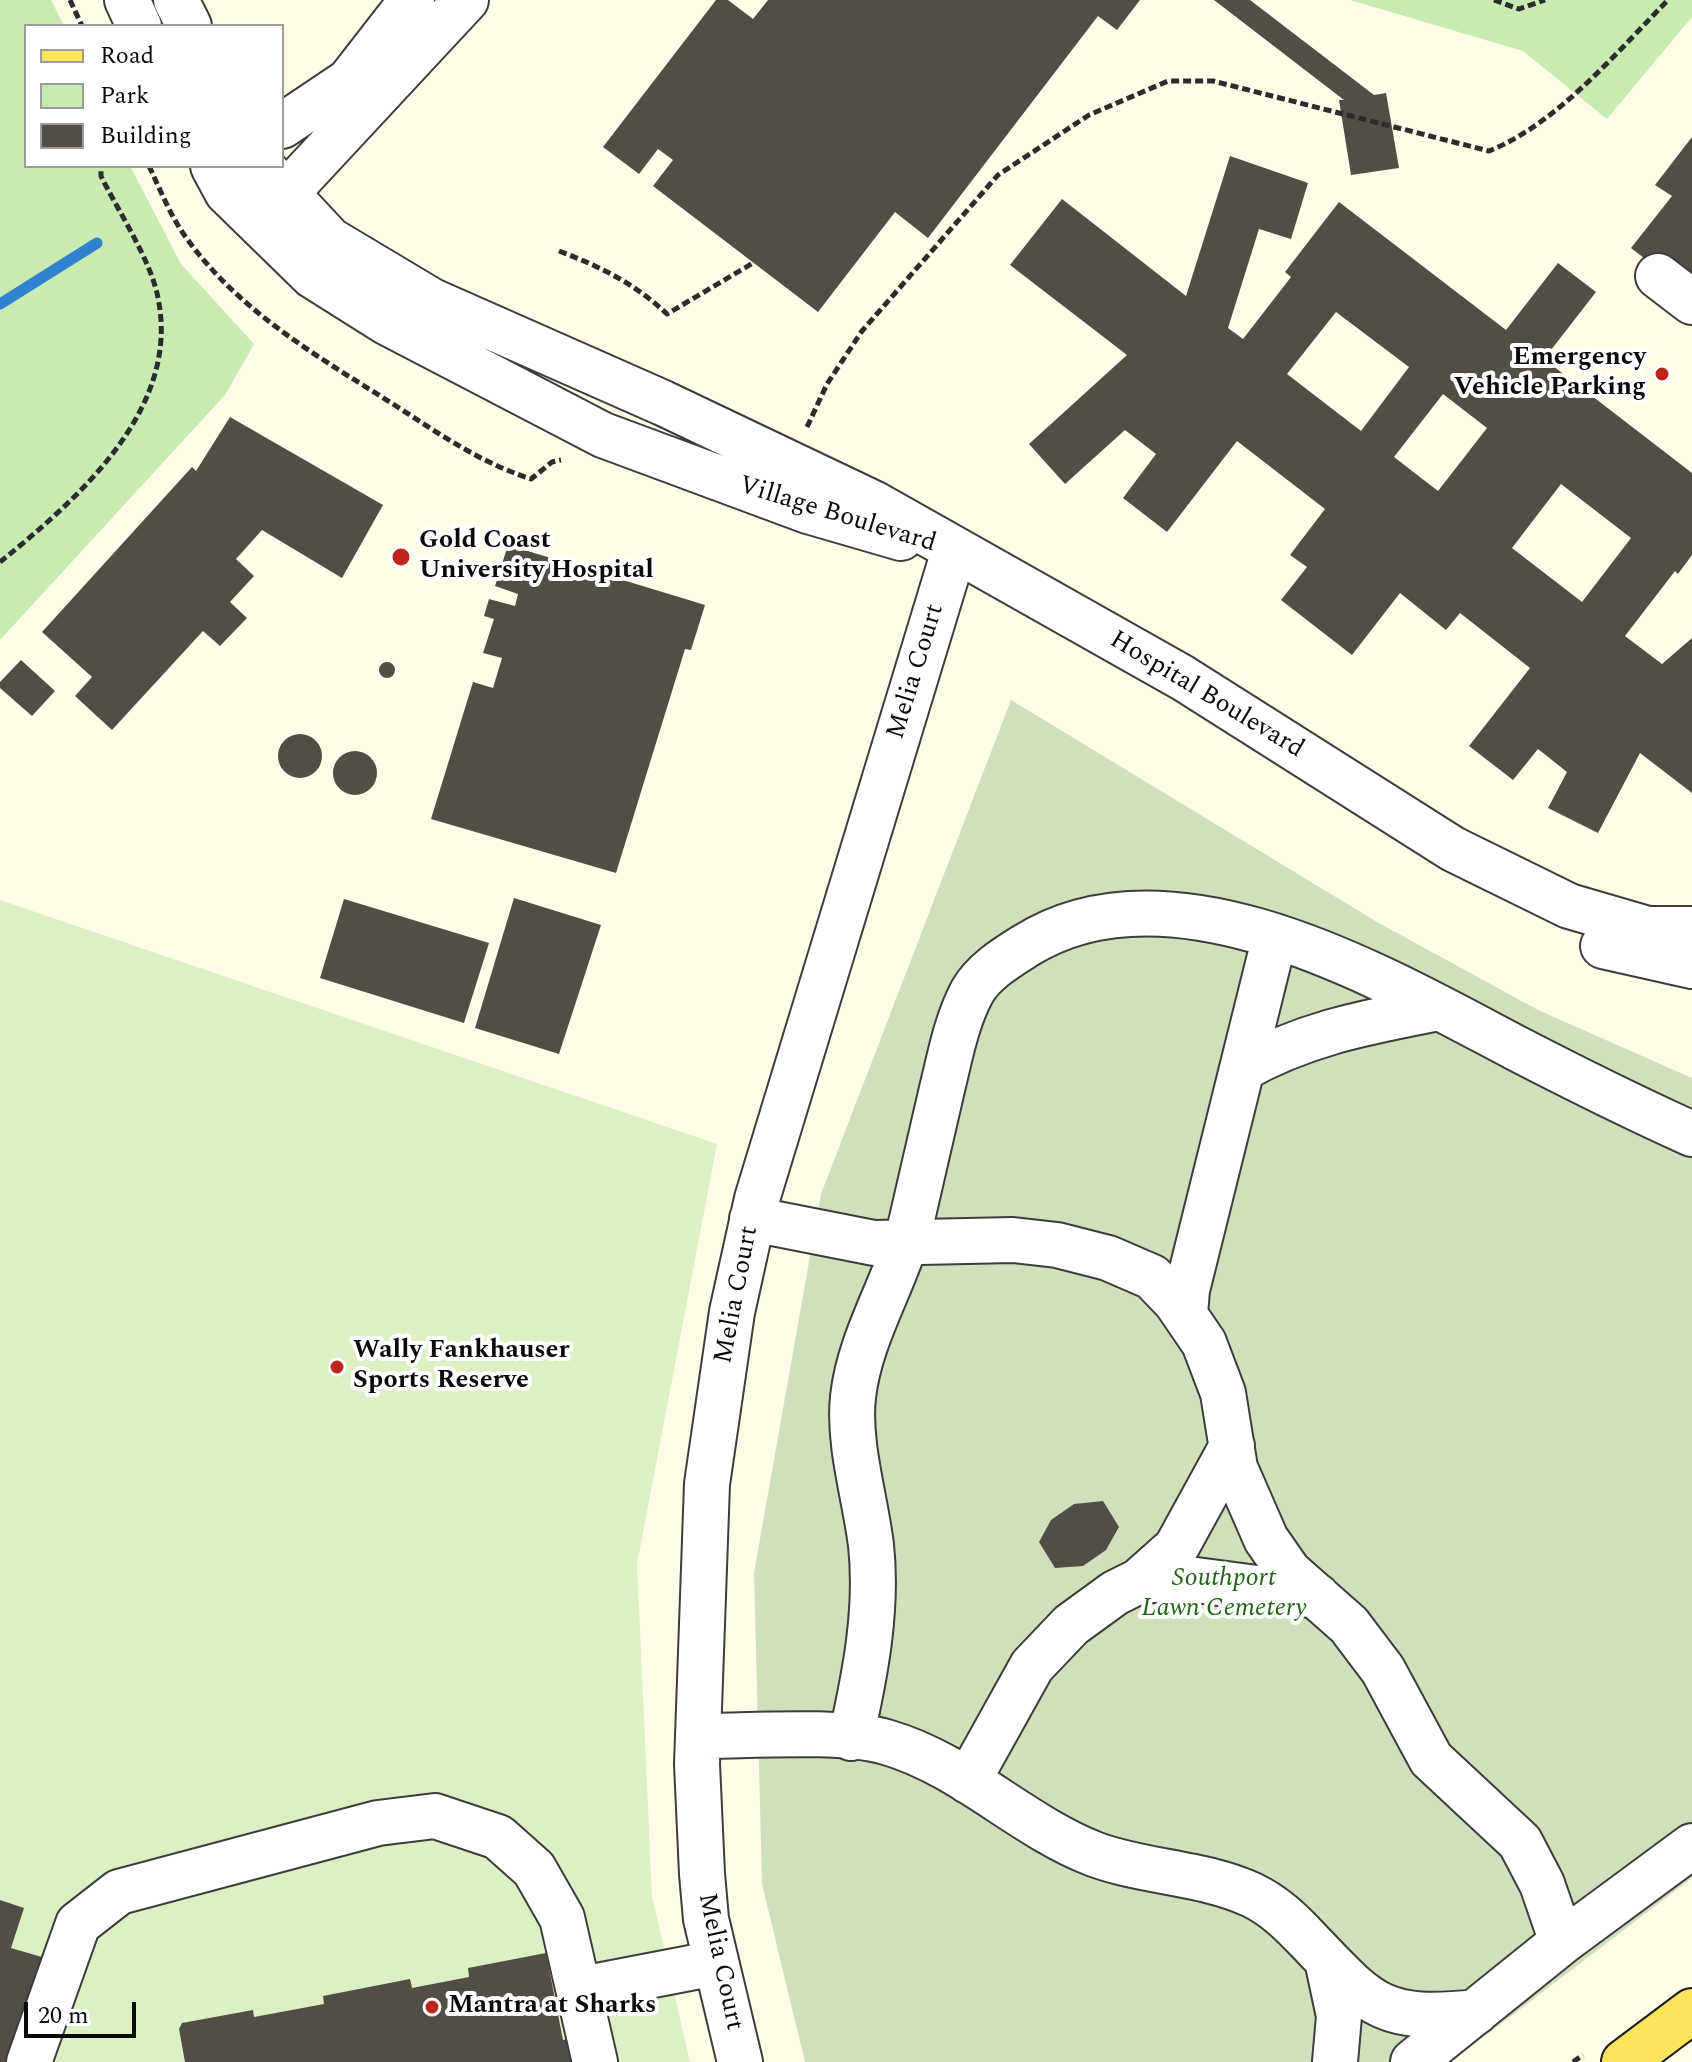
<!DOCTYPE html>
<style>
body{margin:0}
#map{position:relative;width:1692px;height:2062px;overflow:hidden;background:#fffce8;font-family:Spectral,serif}
canvas{display:block}
.legend{position:absolute;left:24px;top:24px;width:260px;height:144px;box-sizing:border-box;background:#fff;border:2px solid #9d9d9d;margin:0;padding:10px 14px;list-style:none;font-size:24px;color:#0a0a0a}
.legend li{display:flex;align-items:center;gap:16px;height:40px}
.legend b{width:40px;border:2px solid #9d9d9d}
.scale{position:absolute;left:24px;top:2002px;width:112px;height:36px;box-sizing:border-box;border:4px solid #0a0a0a;border-top:0;padding-left:10px;font-size:24px;line-height:28px;white-space:nowrap;color:#0a0a0a;-webkit-text-stroke:6px #fff;paint-order:stroke}
</style>
<div id="map">
<canvas width="1692" height="2062"></canvas>
<ul class="legend">
<li><b style="height:10px;background:#fde45a"></b>Road</li>
<li><b style="height:22px;background:#c9eab1"></b>Park</li>
<li><b style="height:22px;background:#534d47"></b>Building</li>
</ul>
<div class="scale">20 m</div>
</div>
<script>
const context = document.querySelector('canvas').getContext('2d');
context.lineJoin = 'round';
function paint(path, color) { context.fillStyle = color; context.fill(path, 'evenodd'); }
function strokePath(path, color, width, dash) { context.strokeStyle = color; context.lineWidth = width; context.lineCap = dash ? 'butt' : 'round'; context.setLineDash(dash || []); context.stroke(path); }
function drawText(font, color, halo, rows, align = 'center') {
  context.font = font + ' Spectral,serif'; context.lineWidth = 8; context.setLineDash([]); context.textBaseline = 'middle'; context.strokeStyle = halo; context.fillStyle = color; for (const [text, x, y, turn = 0] of rows) {
    context.save(); context.translate(x, y); context.rotate((+turn || 0) * Math.PI / 180); context.textAlign = isNaN(turn) ? turn : align; if (halo) context.strokeText(text, 0, 0); context.fillText(text, 0, 0); context.restore();
  }
}
paint(new Path2D(`
 M0 0H51L64 26H26V166H130L181 264 254 344 225 395 0 640Z
 M1350 0H1692V17L1607 119 1523 51Z`), '#c9eab1');
paint(new Path2D(`
 M1011 700 1377 922 1538 1010 1692 1078V1878L1451 2062H805L762 1884 754 1573 821 1194Z`), '#d0e0ba');
paint(new Path2D(`
 M0 900 717 1144 637 1564 652 1896 690 2062H0Z`), '#ddf0c3');
strokePath(new Path2D(`
 M0 304 97 243`), '#3082d1', 11);
paint(new Path2D(`
 M716 0H728L753 19 768 0H1140L1117 30 1098 16 928 238 895 212 818 312 653 186 673 160 658 149 639 174 603 147Z
 M1214 0H1250L1374 95 1386 93 1399 168 1351 175 1339 100H1344Z
 M1692 137V295L1631 248 1672 196 1655 185Z
 M1230 156 1308 183 1291 239 1259 229 1228 328 1243 339 1291 277 1285 272 1339 202 1506 330 1558 263 1596 292 1544 359 1692 473V555L1678 574 1675 571 1625 636 1662 664 1692 638V793L1640 753 1598 833 1548 808 1567 772 1538 749 1513 780 1469 746 1530 668 1460 613 1446 630 1400 593 1352 655 1281 600 1307 567 1290 555 1325 509 1237 441 1167 532 1123 498 1156 454 1125 430 1065 484 1029 444 1127 355 1010 265 1062 199 1186 296ZM1336 312 1409 367 1361 431 1287 374ZM1443 394 1487 428 1438 491 1394 457ZM1561 484 1631 538 1582 602 1512 548Z
 M230 417 383 505 342 578 262 530 236 559 254 576 230 602 247 618 220 646 203 631 112 730 75 696 92 677 42 632 192 467 196 471Z
 M508 545 705 605 691 650 685 649 616 873 431 819 473 682 493 688 502 658 483 653 494 619 484 616 489 599 515 606 518 594 495 586Z
 M21 660 55 691 32 716 0 688V682Z
 M379 670a8 8 0 1 1 16 0a8 8 0 1 1-16 0Z
 M278 756a22 22 0 1 1 44 0a22 22 0 1 1-44 0Z
 M333 773a22 22 0 1 1 44 0a22 22 0 1 1-44 0Z
 M514 898 601 925 559 1054 475 1028Z
 M344 899 489 943 464 1023 320 978Z
 M1103 1501 1119 1527 1106 1550 1083 1566 1055 1568 1039 1542 1051 1520 1074 1504Z
 M0 1900 24 1908 11 1948 52 1960 18 2062H0Z
 M546 1953 563 2040 570 2038 581 2062H185L179 2029 182 2023 253 2010 254 2017 324 2004 323 1996 410 1979 412 1988 469 1977 468 1968Z`), '#534d47');
const minor = new Path2D(`
 M127 0 139 26
 M176 0 189 26
 M282 126 349 81 412 0
 M213 166 227 192 313 276 386 322 603 435 808 511 901 538
 M261 166 330 240 432 301 663 403 873 503 1183 678 1453 849 1569 906 1648 929H1692
 M266 215 466 0
 M1658 276 1692 302
 M1603 946 1692 966
 M1242 1069C1305 1033 1368 1022 1439 1008
 M752 1219 874 1243 1013 1240 1057 1245 1108 1258 1152 1277 1176 1302 1204 1343 1223 1393 1235 1468 1266 1539 1289 1572 1349 1625 1383 1670 1431 1759 1520 1842 1542 1884 1562 1942
 M1185 1314 1187 1290 1275 936
 M1139 1581 1181 1578 1317 1596
 M698 1736C748 1736 840 1729 886 1742 963 1764 1020 1825 1094 1854 1145 1873 1202 1872 1252 1895 1275 1906 1292 1923 1309 1941 1371 2006 1382 2022 1476 2012
 M851 1738C865 1675 878 1610 871 1545 865 1497 848 1444 853 1397 860 1334 898 1280 912 1219 922 1176 932 1133 942 1089 950 1057 956 1022 972 992 983 972 1006 958 1025 946 1171 854 1383 978 1516 1048 1574 1078 1632 1107 1692 1134
 M968 1781 1032 1666 1071 1625 1115 1593 1139 1581 1176 1548 1232 1446
 M1327 1960 1339 2016 1335 2062
 M581 1989 716 1963
 M29 2062 78 1924 119 1892 378 1823 435 1816 498 1837 534 1869 562 1918 595 2062
 M740 2062 706 1919 702 1874 697 1764 707 1484 732 1312 757 1199 954 551
 M1413 2062 1562 1942 1692 1846`);
const major = new Path2D(`
 M1624 2062 1692 2011`);
strokePath(minor, '#3d3d3d', 48);
strokePath(major, '#1b1b1b', 48);
strokePath(new Path2D(`
 M70 0 82 26
 M1494 0 1519 9 1545 0
 M149 166C160 189 170 215 185 236 238 311 317 356 393 404 438 433 479 462 531 479L552 462 561 460
 M559 251C601 267 634 283 667 314L753 263
 M807 427 827 384 862 331 998 175 1089 115 1168 81H1213L1489 151C1557 124 1617 52 1668 0
 M0 562C78 499 181 409 158 298 151 260 118 211 101 176V166
 M1573 2062 1583 2055`), '#2c2c2c', 5, [8, 4]);
strokePath(minor, '#fff', 44);
strokePath(major, '#fde45a', 44);
for (const [x, y, r, color] of [
 [1662,374,8,"#bd261f"],
 [401,557,10,"#bd261f"],
 [337,1367,8,"#bd261f"],
 [432,2007,8,"#bd261f"]
]) { const dot = new Path2D(); dot.arc(x, y, r, 0, 2 * Math.PI); context.fillStyle = color; context.fill(dot); strokePath(dot, '#fff', 3); }
drawText('bold 26px', '#0a0a0a', '#fff', [
 ["Emergency",1646,359,"right"],
 ["Vehicle Parking",1646,389,"right"],
 ["Gold Coast",419,542],
 ["University Hospital",419,572],
 ["Wally Fankhauser",353,1352],
 ["Sports Reserve",353,1382],
 ["Mantra at Sharks",448,2007]
], 'left');
drawText('26px', '#0a0a0a', '#fff', [
 ["Village Boulevard",837,516,17],
 ["Melia Court",917,672,-73],
 ["Hospital Boulevard",1206,696,31],
 ["Melia Court",738,1295,-79],
 ["Melia Court",719,1962,78]
]);
drawText('italic 26px', '#23631a', '#fff', [
 ["Southport",1224,1580],
 ["Lawn Cemetery",1224,1610]
]);
</script>
